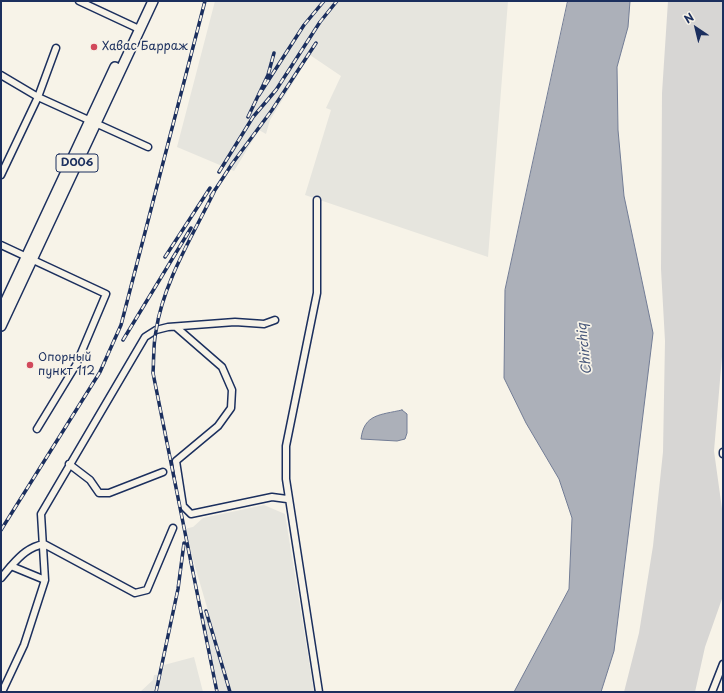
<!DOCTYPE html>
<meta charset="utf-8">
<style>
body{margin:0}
#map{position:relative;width:724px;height:693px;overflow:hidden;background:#f7f3e8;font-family:"Playpen Sans",sans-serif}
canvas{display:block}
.frame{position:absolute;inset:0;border:2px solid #1b2f5e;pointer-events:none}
.north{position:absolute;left:676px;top:8px;width:40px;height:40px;-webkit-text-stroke:3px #f7f3e8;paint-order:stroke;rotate:325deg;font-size:11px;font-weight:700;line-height:16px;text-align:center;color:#1b2f5e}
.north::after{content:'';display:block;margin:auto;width:14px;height:18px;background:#1b2f5e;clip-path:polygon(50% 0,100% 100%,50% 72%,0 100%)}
</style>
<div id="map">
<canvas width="724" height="693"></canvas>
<div class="frame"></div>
<div class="north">N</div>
</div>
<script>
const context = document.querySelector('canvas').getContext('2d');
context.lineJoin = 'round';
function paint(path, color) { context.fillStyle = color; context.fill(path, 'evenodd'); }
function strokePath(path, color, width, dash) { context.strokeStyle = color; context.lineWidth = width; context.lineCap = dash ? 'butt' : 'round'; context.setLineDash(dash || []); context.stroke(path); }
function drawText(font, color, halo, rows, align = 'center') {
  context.font = font + ' "Playpen Sans",sans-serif'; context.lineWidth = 3.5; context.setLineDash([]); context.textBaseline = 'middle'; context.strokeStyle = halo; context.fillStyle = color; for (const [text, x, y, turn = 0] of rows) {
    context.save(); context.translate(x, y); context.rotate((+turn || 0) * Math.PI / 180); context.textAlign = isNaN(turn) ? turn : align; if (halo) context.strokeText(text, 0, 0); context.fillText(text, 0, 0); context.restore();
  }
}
paint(new Path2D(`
 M215 1H508L488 257 305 195 331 110 326 108 341 76 310 55 270 120 266 134 259 130 234 171 177 147Z
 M264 505 285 514 314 692H218L202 617 209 614 184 529 193 527 203 518Z
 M194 657 203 692H140L153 680 154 675 162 674 164 665Z`), '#e6e5de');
paint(new Path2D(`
 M668 1H723V345L714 451 723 516V596L705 647 695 692H624L639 633 653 546 663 452 665 341 661 269 662 93Z`), '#d7d6d4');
const water = new Path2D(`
 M568 1H630L628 27 617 67 618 130 624 196 653 333 614 651 601 692H514L569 589 572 518 559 479 526 423 504 378 505 290Z
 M402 410 407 414V433L405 439 397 441 361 439C364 414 380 415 402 410Z`);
paint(water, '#acb0b9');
strokePath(water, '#727c95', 1);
const minor = new Path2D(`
 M79 1 139 29
 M1 75 38 97 148 147
 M1 175 38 97 56 48
 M317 200V293L286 446V479L319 692
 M1 245 106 294 76 365 37 429
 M176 327 222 367 232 390 231 408 218 426 176 461 183 506 191 514 272 497 287 499
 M723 452V454
 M69 464 90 480 99 493H109L163 472
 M11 566C21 555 29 547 44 544L135 593 147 590 173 528
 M1 578 11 566 45 580
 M2 692 24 645 45 580 41 514 145 337 156 330 168 327 235 322 264 324 275 320
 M712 692 723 664`);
const primary = new Path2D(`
 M1 311 115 67
 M1 326 153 1`);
strokePath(minor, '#1b2f5e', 9);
strokePath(primary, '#1b2f5e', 12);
strokePath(minor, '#f7f3e8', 6);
strokePath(primary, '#f7f3e8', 9);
const rail = new Path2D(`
 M259 95 304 25 324 1
 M248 117 268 75 274 53
 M219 172 253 117 276 90 320 22 337 1
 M214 192C193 235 163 283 156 331 153 345 154 359 153 373L217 692
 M211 196 232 164 272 110 316 43
 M165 257 210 188
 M123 340 191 228
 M1 530 100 372 121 325 205 1
 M206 611 230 692
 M156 692 178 589 184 543`);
strokePath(rail, '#1b2f5e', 3.5);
strokePath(rail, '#f7f3e8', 2, [6]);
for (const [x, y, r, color] of [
 [94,47,4,"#d1495b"],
 [30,365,4,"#d1495b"]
]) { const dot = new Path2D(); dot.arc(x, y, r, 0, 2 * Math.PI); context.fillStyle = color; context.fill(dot); strokePath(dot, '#f7f3e8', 1.5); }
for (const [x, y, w] of [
 [77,163,42]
]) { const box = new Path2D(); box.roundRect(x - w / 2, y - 9, w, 18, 3); context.fillStyle = '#f7f3e8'; context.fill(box); strokePath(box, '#1b2f5e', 1); }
drawText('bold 11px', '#1b2f5e', null, [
 ["D006",77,163]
]);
drawText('12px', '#1b2f5e', '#f7f3e8', [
 ["Хавас Барраж",102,47],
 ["Опорный",38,358],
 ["пункт 112",38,372]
], 'left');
drawText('italic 13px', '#465679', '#f7f3e8', [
 ["Chirchiq",585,349,-96]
]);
</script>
